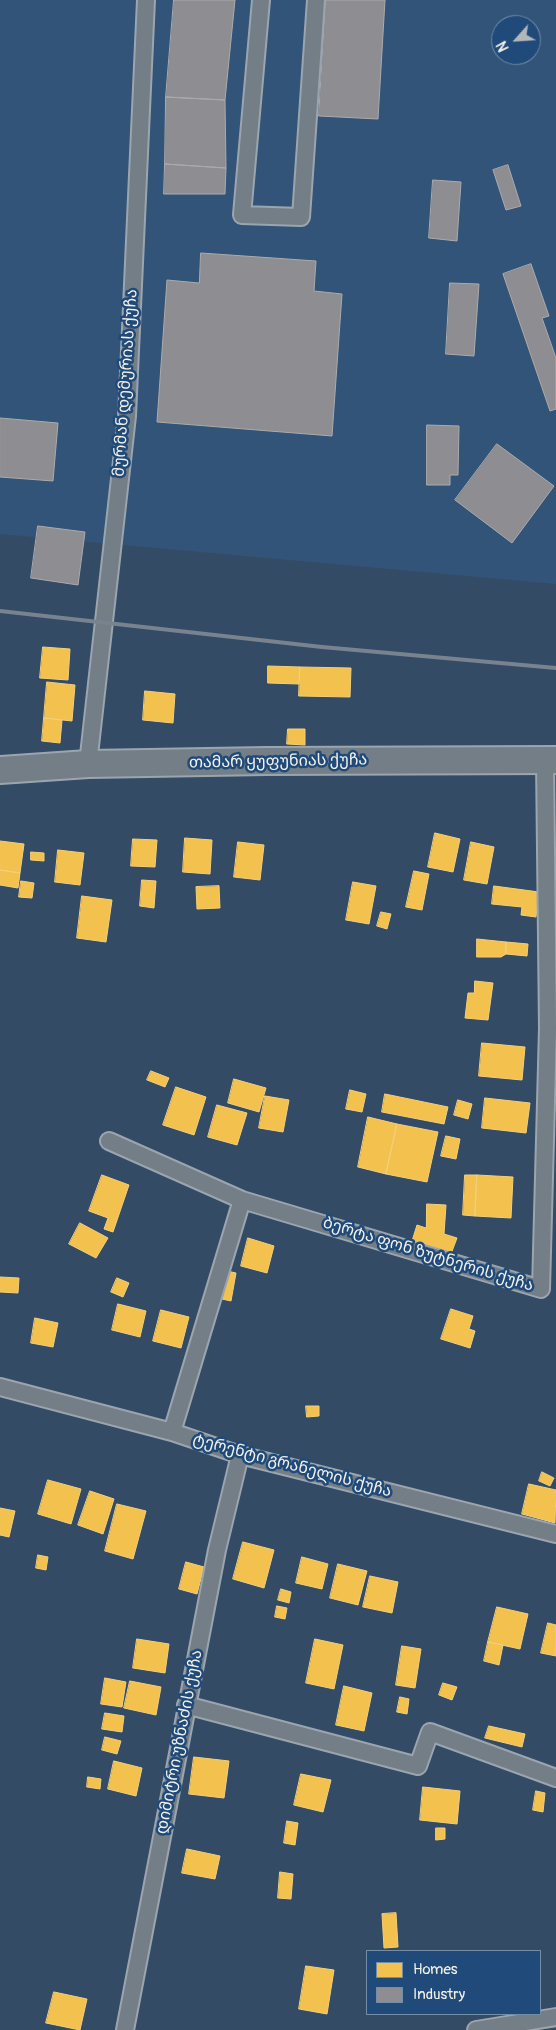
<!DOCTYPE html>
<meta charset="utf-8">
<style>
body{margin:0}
#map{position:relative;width:556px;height:2030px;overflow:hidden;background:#344b65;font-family:Pangolin,sans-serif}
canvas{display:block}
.legend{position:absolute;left:366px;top:1950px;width:175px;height:65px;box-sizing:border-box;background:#1f4a7a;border:1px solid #748da6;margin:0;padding:6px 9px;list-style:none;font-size:15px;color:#f4f1e8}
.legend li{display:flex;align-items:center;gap:10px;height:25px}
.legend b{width:25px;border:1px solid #748da6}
.north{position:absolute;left:491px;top:15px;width:50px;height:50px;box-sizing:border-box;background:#1f4a7a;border:1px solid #748da6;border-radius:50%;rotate:244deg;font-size:14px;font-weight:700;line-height:20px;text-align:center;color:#f4f1e8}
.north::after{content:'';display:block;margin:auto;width:18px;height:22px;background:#b1b7ba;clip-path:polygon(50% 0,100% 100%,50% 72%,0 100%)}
</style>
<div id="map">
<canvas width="556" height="2030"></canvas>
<ul class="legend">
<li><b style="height:14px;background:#f2c14e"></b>Homes</li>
<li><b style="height:14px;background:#8d8d92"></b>Industry</li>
</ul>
<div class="north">N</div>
</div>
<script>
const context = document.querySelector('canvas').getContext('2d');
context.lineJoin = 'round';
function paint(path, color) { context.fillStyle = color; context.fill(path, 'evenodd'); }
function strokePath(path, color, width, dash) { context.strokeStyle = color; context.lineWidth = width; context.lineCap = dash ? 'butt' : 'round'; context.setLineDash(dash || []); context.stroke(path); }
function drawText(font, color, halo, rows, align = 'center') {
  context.font = font + ' Pangolin,"Noto Sans Georgian",sans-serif'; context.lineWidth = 5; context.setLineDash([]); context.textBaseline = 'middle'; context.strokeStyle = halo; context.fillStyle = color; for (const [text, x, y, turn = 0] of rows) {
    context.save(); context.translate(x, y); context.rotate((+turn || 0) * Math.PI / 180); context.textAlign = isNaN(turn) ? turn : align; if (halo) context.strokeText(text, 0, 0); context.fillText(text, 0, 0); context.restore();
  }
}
paint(new Path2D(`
 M0 0H556V584L0 534ZM501 25H531V55H501Z`), '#325478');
const homes = new Path2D(`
 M43 647 70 649 68 680 40 678Z
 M268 666 300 667 299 684 268 683Z
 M300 667 351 668 350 697 299 696Z
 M47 682 75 685 72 721 44 718Z
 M145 691 175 694 173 723 143 720Z
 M44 718 62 720 60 743 42 741Z
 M288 729H305V745L287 744Z
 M435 833 460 839 453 872 428 867Z
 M185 838 212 840 210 874 183 872Z
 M133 839 157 840 155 867 131 866Z
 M0 841 24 844 20 873 0 870Z
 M238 842 264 845 260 880 234 877Z
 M471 842 494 847 487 884 464 880Z
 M58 850 84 853 80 885 55 882Z
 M31 852 44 853V861L31 860Z
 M0 870 20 873 18 888 0 885Z
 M414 871 429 874 422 910 406 907Z
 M142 880 156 881 154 908 140 906Z
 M21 881 34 883 32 898 19 897Z
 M353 882 376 886 369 924 346 920Z
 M219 886 220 908 197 909 196 887Z
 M494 886 539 892 536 917 521 915 522 907 492 904Z
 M82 896 112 900 106 942 77 938Z
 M381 912 391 914 387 929 377 926Z
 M477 939 506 942V954L501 957H477Z
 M506 942 528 944 527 956 506 954Z
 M475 981 493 983 488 1020 465 1018 468 993H474Z
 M482 1043 525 1047 522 1080 479 1076Z
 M151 1071 169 1078 165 1087 147 1080Z
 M234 1079 266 1088 259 1112 228 1103Z
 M176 1087 206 1097 194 1135 163 1125Z
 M350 1090 366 1094 362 1112 346 1109Z
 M385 1094 448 1107 444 1124 382 1112Z
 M265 1096 289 1100 283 1132 259 1128Z
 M485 1098 530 1103 526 1133 482 1128Z
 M458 1100 472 1104 468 1119 454 1115Z
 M217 1105 247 1113 237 1145 208 1137Z
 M368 1117 397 1124 386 1174 358 1167Z
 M397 1124 438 1132 427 1182 386 1174Z
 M446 1136 460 1139 456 1159 441 1156Z
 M102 1175 129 1185 113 1232 104 1229 108 1218 89 1211Z
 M465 1175H477L475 1216 463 1215Z
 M477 1175 513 1177 511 1218 475 1216Z
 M427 1204 446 1205 444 1234 457 1238 451 1254 412 1241 417 1225 426 1228Z
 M80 1223 108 1238 96 1258 69 1244Z
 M248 1238 274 1246 267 1273 241 1266Z
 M227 1271 236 1273 231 1301 222 1299Z
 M0 1277 19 1278 18 1293 0 1292Z
 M117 1278 129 1283 123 1297 111 1292Z
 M118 1304 146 1311 140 1337 112 1330Z
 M451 1309 473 1316 469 1329 475 1331 470 1348 441 1339Z
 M161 1310 189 1317 181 1348 153 1341Z
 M35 1318 58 1323 53 1347 31 1343Z
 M306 1406H319V1416L307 1417Z
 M542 1472 554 1478 550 1486 539 1481Z
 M48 1480 81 1489 71 1524 38 1514Z
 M529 1484 556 1490 555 1523 522 1514Z
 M90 1491 114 1499 103 1534 78 1525Z
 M117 1504 146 1511 133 1559 105 1551Z
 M0 1508 15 1511 9 1537 0 1535Z
 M243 1542 274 1550 264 1588 233 1579Z
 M38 1555 48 1557 46 1570 36 1568Z
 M302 1557 328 1564 322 1589 296 1583Z
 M186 1562 204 1567 197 1594 179 1589Z
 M338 1564 367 1571 358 1605 330 1598Z
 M370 1576 398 1582 392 1613 363 1607Z
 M281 1589 291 1592 289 1603 278 1600Z
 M277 1606 287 1608 285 1619 275 1617Z
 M497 1607 528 1614 520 1649 488 1642Z
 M548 1623 556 1625V1656L541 1653Z
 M137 1639 169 1644 165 1673 133 1668Z
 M315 1639 343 1645 334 1689 306 1683Z
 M488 1642 503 1645 499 1665 484 1661Z
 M402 1646 421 1649 415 1688 396 1685Z
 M105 1678 126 1682 122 1707 101 1704Z
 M130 1681 161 1687 156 1715 124 1708Z
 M443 1683 457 1687 452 1700 439 1695Z
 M344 1686 372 1693 364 1731 336 1725Z
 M400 1697 409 1699 407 1714 397 1712Z
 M105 1713 124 1716 122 1732 102 1729Z
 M489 1726 525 1734 522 1747 485 1738Z
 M105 1737 121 1741 117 1754 102 1750Z
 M194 1757 229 1761 224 1798 189 1794Z
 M114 1761 142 1768 136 1796 108 1789Z
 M301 1774 331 1780 323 1812 294 1805Z
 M88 1777 101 1779 100 1789 87 1787Z
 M423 1787 460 1791 457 1824 420 1820Z
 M536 1791 545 1793 543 1812 533 1810Z
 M287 1821 298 1823 295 1845 284 1843Z
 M436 1828H445V1839L436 1840Z
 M187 1849 220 1856 215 1879 182 1873Z
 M280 1872 293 1874 291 1899 278 1898Z
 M396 1913 398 1947 384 1948 382 1914Z
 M306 1966 334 1970 327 2014 299 2009Z
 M54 1992 87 1999 80 2030 46 2023Z`);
paint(homes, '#f2c14e');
strokePath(homes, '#f3cf7c', 1);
const industry = new Path2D(`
 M174 0H235L225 100 166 97Z
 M326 0H385L378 119 319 116Z
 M166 97 225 100 226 168 165 164Z
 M165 164 226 168 225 194H164Z
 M508 165 521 206 506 210 493 170Z
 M433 180 461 182 457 241 429 238Z
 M201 253 316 261 314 291 342 294 332 436 157 422 167 280 199 283Z
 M531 264 549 316 542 318 556 358V409L550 411 503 274Z
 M450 283 479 284 474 356 446 354Z
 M0 418 58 423 53 481 0 477Z
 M427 425 459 426 458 475H450V485H427Z
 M497 444 554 486 512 543 455 500Z
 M38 526 85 532 78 585 31 578Z`);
paint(industry, '#8d8d92');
strokePath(industry, '#acabac', 1);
const street = new Path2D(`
 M261 0 242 215 301 217 316 0
 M88 764 127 416 146 0
 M109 1141 242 1200 541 1289 548 1028 545 760
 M0 1387 172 1432 240 1455 556 1534
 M172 1432 242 1200
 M186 1705 418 1766 430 1732 556 1778
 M125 2030 217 1550 240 1455
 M476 2030 556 2017`);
const primary = new Path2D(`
 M0 770 88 764 267 761 556 760`);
strokePath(street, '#9ba5af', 20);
strokePath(primary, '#9ba5af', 30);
strokePath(street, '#737e87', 16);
strokePath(primary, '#737e87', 26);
strokePath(new Path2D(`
 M0 611 322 647 556 668`), '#78838f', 4);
drawText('16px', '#f4f1e8', '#1f4a7a', [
 ["მურმან დემურიას ქუჩა",126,383,-86],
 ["თამარ ყუფუნიას ქუჩა",278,762,-1],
 ["ბერტა ფონ ზუტნერის ქუჩა",428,1255,17],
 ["ტერენტი გრანელის ქუჩა",292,1466,15],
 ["დიმიტრი უზნაძის ქუჩა",180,1742,-79]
]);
</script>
